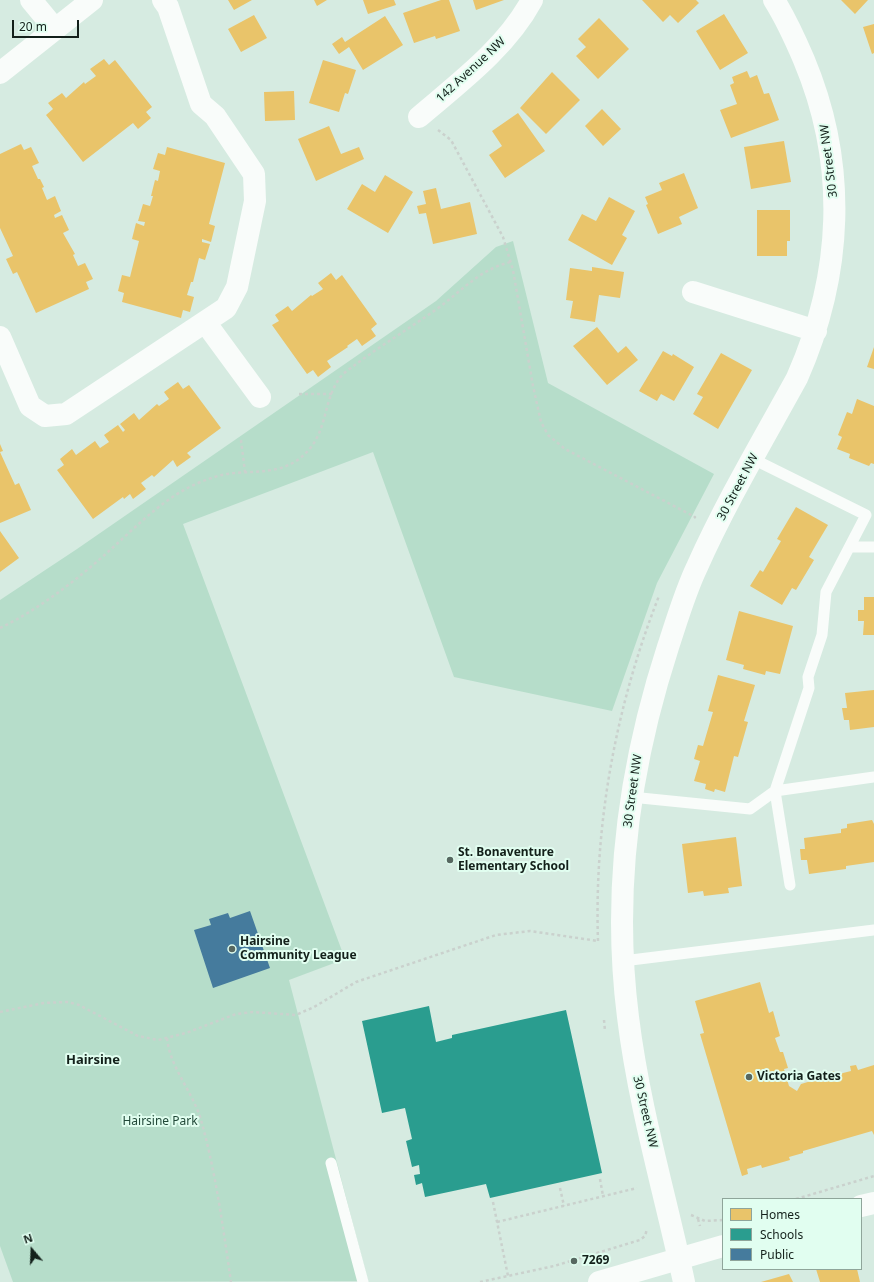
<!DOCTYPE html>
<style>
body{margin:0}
#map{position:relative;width:874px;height:1282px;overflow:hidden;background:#d6ebe1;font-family:"Noto Sans",sans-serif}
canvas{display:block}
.legend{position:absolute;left:722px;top:1198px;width:140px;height:72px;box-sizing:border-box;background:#e1fef0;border:1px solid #8fa59a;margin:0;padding:5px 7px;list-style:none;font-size:12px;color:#13201a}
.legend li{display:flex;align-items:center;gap:8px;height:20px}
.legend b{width:20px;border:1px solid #8fa59a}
.north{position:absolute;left:12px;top:1230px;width:40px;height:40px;-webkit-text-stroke:3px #e1fef0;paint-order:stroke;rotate:341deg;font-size:11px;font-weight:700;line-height:16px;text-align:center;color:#13201a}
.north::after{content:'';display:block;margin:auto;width:14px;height:18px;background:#13201a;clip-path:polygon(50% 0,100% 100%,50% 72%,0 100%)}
.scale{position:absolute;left:12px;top:20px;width:67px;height:18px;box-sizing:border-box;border:2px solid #13201a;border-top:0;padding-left:5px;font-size:12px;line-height:14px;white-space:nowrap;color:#13201a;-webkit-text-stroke:3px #e1fef0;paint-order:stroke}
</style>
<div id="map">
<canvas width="874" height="1282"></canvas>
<ul class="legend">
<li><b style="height:11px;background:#e9c46a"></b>Homes</li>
<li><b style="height:11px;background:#2a9d8f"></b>Schools</li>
<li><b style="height:11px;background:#457b9d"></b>Public</li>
</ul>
<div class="north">N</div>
<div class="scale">20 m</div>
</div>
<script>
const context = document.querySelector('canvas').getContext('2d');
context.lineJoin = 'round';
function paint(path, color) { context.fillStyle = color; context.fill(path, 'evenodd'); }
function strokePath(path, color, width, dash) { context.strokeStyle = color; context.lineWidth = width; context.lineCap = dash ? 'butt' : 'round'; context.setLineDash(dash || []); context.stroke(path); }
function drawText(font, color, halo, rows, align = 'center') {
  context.font = font + ' "Noto Sans",sans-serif'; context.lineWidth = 4; context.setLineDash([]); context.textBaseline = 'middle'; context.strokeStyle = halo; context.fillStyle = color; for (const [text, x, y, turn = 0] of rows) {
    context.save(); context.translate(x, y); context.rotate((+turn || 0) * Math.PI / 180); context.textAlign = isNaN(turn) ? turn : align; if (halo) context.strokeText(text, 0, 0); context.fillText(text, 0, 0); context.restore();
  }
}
paint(new Path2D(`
 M513 241 548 383 714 474 657 583 612 711 454 677 373 452 183 524 345 959 289 980 368 1281 13 1282 0 1246V600L77 549 436 301 496 247Z`), '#b6ddca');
paint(new Path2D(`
 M228 0H252L234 10Z
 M314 0H327L317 6Z
 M363 0H394L396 5 368 14Z
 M441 0H449L460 31 436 39 435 36 414 43 403 13Z
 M473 0H504L476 10Z
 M642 0H696L699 3 678 23 670 15 663 22Z
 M841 0H868L855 14Z
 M724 14 748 53 720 70 696 31Z
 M254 15 267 38 241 52 228 29Z
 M385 16 403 45 363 70 349 47 339 54 332 44 342 37 345 42Z
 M599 18 629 49 598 79 576 56 586 47 578 39Z
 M874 24V53L872 54 863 27Z
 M104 59 109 65 115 60 152 107 146 112 151 118 138 129 133 123 83 162 46 115 53 109 48 103 62 93 66 98 84 82 85 84 96 76 90 69Z
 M323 60 356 70 348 94 345 93 339 112 309 103Z
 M747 71 750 78 757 75 764 94 769 93 779 120 731 138 720 110 737 104 730 85 734 83 732 77Z
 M552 72 580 100 546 134 520 108Z
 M294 91 295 120 265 121 264 92Z
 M602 109 621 129 603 146 585 126Z
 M518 113 545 151 505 178 489 155 502 146 492 131Z
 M329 126 341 154 359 147 364 159 316 181 298 139Z
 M784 141 791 182 751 189 744 147Z
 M21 144 24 150 31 147 39 163 32 166 38 179H40L44 187 42 188 47 200 55 196 61 211 54 215 55 218 62 215 69 230 63 233 75 254 73 255 78 266 85 263 93 279 86 282 89 289 36 313 17 272 13 274 6 259 13 256 0 228V154Z
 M167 147 225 163 209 224 215 226 211 242 202 239V242L210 244 205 260 199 258 193 282H191L187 295 194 297 190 312 183 310 181 318 122 302 124 293 118 291 122 275 130 277 139 241 132 239 136 223 144 226 145 222 138 221 143 204 150 206 153 196H151L155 180 158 181 160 171 153 169 158 153 165 155Z
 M684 173 698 208 679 217 682 224 658 234 646 205 648 204 645 197 662 190 659 183Z
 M385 175 413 192 388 233 347 209 362 184 375 192Z
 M436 188 441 209 470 202 477 234 433 244 426 213 419 214 417 206 426 204 423 191Z
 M609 197 635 211 622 235 627 238 612 265 568 240 582 214 596 221Z
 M757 210H790V241H787V256H757Z
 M592 267 624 272 620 298 599 295 595 322 570 318 573 301 566 300 570 268 592 271Z
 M331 273 336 280 342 275 377 324 371 329 376 336 362 346 357 339 347 346 348 347 327 361 331 367 318 377 313 370 307 374 272 325 279 321 275 315 288 306 292 311 311 295 312 296 323 289 318 283Z
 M597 327 618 353 626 346 638 360 607 385 573 346Z
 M874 347V369L867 367Z
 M663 351 672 356 673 354 694 367 674 401 661 394 657 401 639 391Z
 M721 353 752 370 718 429 693 414 703 397 697 394Z
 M178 382 183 389 189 385 221 428 187 453 191 457 177 467 173 460 154 477 152 475 141 483 146 489 133 499 130 494 124 499 123 497 93 519 57 470 64 465 60 459 72 449 76 455 95 441 100 448 109 442 104 435 118 425 123 432 125 430 120 424 134 413 139 420 157 404 159 406 169 399 164 392Z
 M857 399 874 406V464L871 463 869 466 849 458 850 454 837 449 842 437 838 435 847 412 852 414Z
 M0 444 3 451 0 452 15 485 19 483 31 510 0 523Z
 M796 507 828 525 809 557 814 560 796 590 792 588 782 605 750 586 760 570 763 572 781 541 777 539Z
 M0 531 19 558 0 572Z
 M864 597H874V635H863L864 621H858V610H864Z
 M739 611 793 626 780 674 766 671 765 675 743 669 744 665 726 660Z
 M718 675 755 685 744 721 748 722 738 757 734 756 725 792 715 789 714 792 705 789 706 784 694 781 700 761 694 759 698 745 703 746 713 712 708 711Z
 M874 690V727L850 730 849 720H844L842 708H847L845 693Z
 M872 820 874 824V862L846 866V869L809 874 807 860H801L800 849H805L804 838 841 833V829L847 828V824Z
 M736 837 742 886 728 888 729 893 704 896 703 891 688 893 682 844Z
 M760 982 769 1013 773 1011 780 1036 775 1038 780 1052H783L788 1068 784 1069 789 1086 797 1091 801 1084 818 1079 817 1076 834 1071 835 1075 851 1071 850 1066 856 1065 858 1070 874 1065V1135L872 1131 803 1151V1153L789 1157 790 1160 762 1168 761 1165 747 1169 748 1174 742 1176 700 1034 704 1033 695 1001Z
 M816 1269H857L860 1282H820Z
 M789 1274 793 1282H761Z`), '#e9c46a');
paint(new Path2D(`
 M429 1006 436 1042 452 1038V1035L566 1010 602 1173 490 1198 486 1184 425 1197 422 1183 416 1185 414 1175 420 1174 419 1165 412 1167 406 1141 412 1139 405 1108 382 1113 362 1021Z`), '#2a9d8f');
paint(new Path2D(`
 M250 911 270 968 213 988 194 930 211 925 209 919 228 913 230 918Z`), '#457b9d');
strokePath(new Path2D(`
 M438 130 451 140 503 237 513 270 533 386 541 422 548 435 565 449 695 517 694 518
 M299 394H332
 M241 440 245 472
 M0 628C38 610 78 579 109 551 136 527 163 498 198 483 210 478 222 474 235 473 258 471 280 473 299 459 331 435 320 400 343 374 372 351 404 332 434 311 460 293 479 269 511 262
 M598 941C594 824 616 705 659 596
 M0 1012 44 1003 68 1002 79 1005 138 1036 158 1040 186 1033 236 1014 253 1012 296 1015 314 1007 356 982 496 935 530 931 598 941
 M604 1020 605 1031
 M167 1038C170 1068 193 1092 201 1120 216 1173 223 1228 231 1282
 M600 1179 603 1196
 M560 1188 564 1206
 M796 1199 874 1176
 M493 1202 508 1276
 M691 1215 705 1221 723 1220
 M698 1219 700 1226
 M497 1222 637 1188
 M480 1282 554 1266 640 1240 645 1236 647 1229`), '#cad1cd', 2.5, [3, 3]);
strokePath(new Path2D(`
 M753 459 866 515 826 592 822 635 808 677 809 688 775 791 790 885
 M850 547H874
 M631 797 750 809 775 791 874 777
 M623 961 874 930
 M331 1163 363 1282`), '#f9fcfa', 11);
strokePath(new Path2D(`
 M31 0 55 29
 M0 73 92 0
 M419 117C460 82 506 48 532 0
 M693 292 816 331
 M205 322 260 397
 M0 337 30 406 45 416 66 414 226 308 237 287 255 201 254 174 215 116 201 104 168 7 163 0
 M684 1282C665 1194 639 1107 628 1017 612 891 629 767 668 647 677 620 685 592 697 567 726 502 763 440 797 378 843 274 848 165 804 60 795 39 786 19 774 0`), '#f9fcfa', 22);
strokePath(new Path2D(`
 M861 1206 874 1203
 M599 1282 723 1246`), '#f9fcfa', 22);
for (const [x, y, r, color] of [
 [450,860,4,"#576760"],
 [232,949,4,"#576760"],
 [749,1077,4,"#576760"],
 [574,1261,4,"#576760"]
]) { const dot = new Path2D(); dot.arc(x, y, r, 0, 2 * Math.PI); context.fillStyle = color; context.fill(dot); strokePath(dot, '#e1fef0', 1.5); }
drawText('12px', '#13201a', '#e1fef0', [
 ["142 Avenue NW",471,70,-43],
 ["30 Street NW",829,161,-97],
 ["30 Street NW",738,487,-62],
 ["30 Street NW",633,791,-82],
 ["30 Street NW",645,1112,77]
]);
drawText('bold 12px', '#13201a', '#e1fef0', [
 ["St. Bonaventure",458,853],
 ["Elementary School",458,867],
 ["Hairsine",240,942],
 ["Community League",240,956],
 ["Victoria Gates",757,1077],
 ["7269",582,1261]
], 'left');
drawText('12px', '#214838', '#e1fef0', [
 ["Hairsine Park",160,1122]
]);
drawText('bold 13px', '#13201a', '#e1fef0', [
 ["Hairsine",93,1060]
]);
</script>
